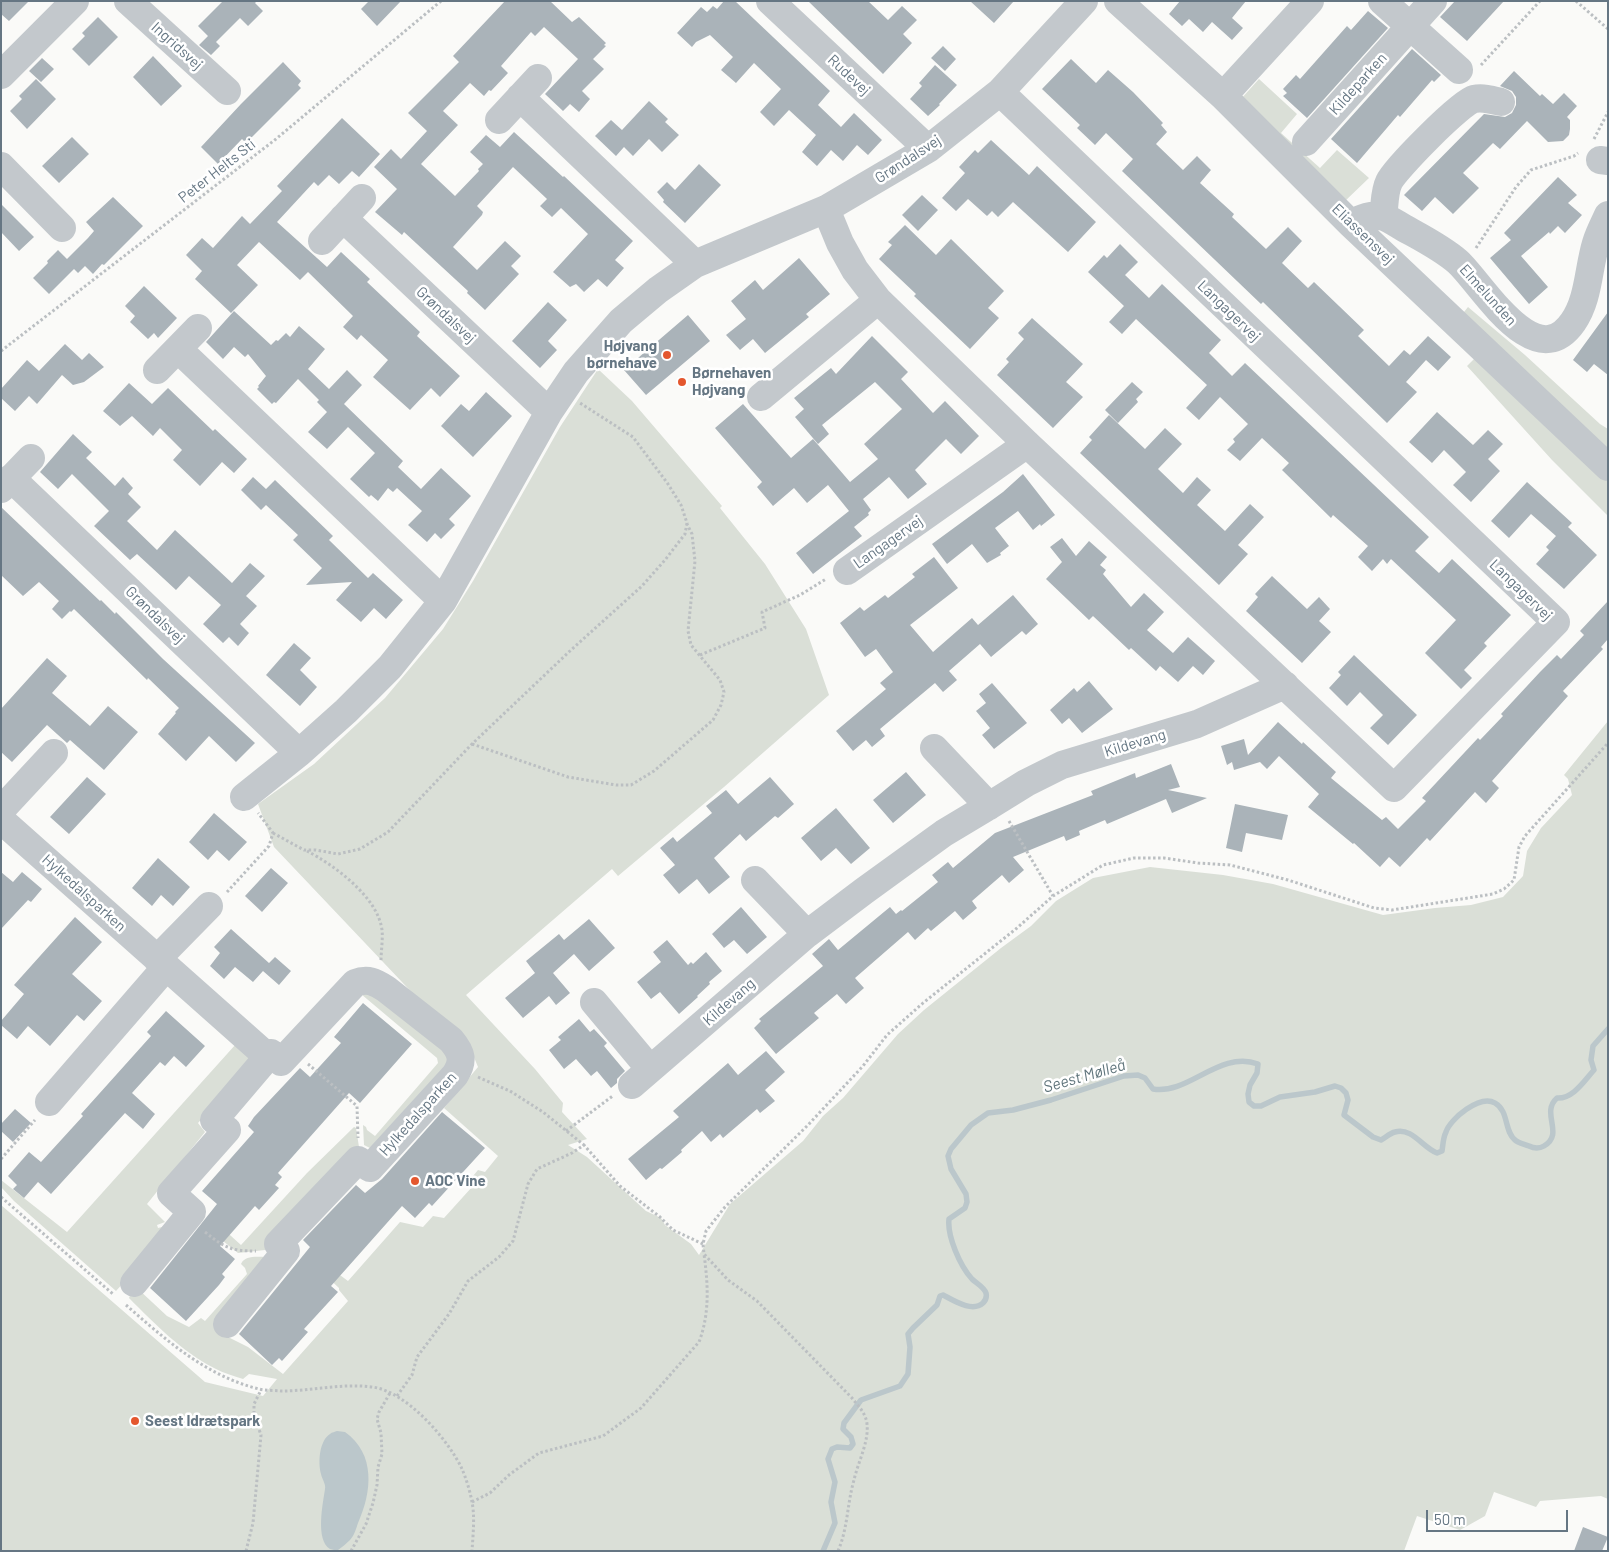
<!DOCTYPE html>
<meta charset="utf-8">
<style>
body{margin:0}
#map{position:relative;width:1609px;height:1552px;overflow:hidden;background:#fafaf8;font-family:Barlow,sans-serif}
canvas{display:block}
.frame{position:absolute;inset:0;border:2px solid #657683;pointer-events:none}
.scale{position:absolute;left:1426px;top:1510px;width:142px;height:22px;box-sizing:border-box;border:2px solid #657683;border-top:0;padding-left:6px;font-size:15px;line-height:18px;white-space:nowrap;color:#657683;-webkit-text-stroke:4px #fff;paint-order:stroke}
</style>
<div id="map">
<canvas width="1609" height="1552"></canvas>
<div class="frame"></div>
<div class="scale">50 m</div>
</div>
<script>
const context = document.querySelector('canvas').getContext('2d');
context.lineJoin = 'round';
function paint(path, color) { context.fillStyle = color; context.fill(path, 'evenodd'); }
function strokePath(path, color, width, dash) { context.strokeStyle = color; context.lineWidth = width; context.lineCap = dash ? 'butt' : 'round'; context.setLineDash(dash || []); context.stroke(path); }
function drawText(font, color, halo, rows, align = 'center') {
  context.font = font + ' Barlow,sans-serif'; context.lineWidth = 5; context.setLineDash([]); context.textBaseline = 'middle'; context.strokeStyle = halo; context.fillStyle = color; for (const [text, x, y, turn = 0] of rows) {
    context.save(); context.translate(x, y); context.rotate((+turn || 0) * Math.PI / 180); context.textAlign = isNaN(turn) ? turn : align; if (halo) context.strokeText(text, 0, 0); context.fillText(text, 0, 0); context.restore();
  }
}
paint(new Path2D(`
 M1259 79 1297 114 1281 133 1320 168 1337 150 1369 178 1344 202 1240 100Z
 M1468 307 1525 355 1600 424 1608 429V457L1460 317Z
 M1476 357 1608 482V516L1552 460 1467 366Z
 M598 369 632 401 722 506 720 508 765 564 806 629 829 695 724 787 618 876 612 869 466 995 535 1069 563 1103 562 1112 587 1139 568 1145 587 1157 646 1211 661 1218 665 1225 691 1244 699 1255 730 1204 803 1141 823 1116 843 1098 898 1034 924 1010 1001 948 1031 926 1056 901 1093 878 1150 867 1223 875 1273 884 1383 915 1435 908 1471 905 1503 897 1523 876 1527 851 1541 828 1572 795 1568 779 1564 775 1608 721V1499L1601 1496 1540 1501 1536 1507 1494 1492 1485 1516 1460 1530 1417 1516 1404 1551H1V1205L205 1382 263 1396 277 1379 249 1374 243 1379C234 1376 223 1373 214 1368 181 1351 155 1324 129 1298L132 1291 137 1288 167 1316 189 1327 201 1318 205 1321 247 1274 245 1268 241 1264C245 1255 257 1257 266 1257L221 1329 228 1337 248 1347 283 1374 348 1301 339 1290V1288L319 1269 325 1264 348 1281 400 1222 423 1227 433 1216 444 1218 472 1187 468 1182 478 1170 485 1172 498 1156 444 1108 478 1067 471 1050 438 1020 274 847 258 804 314 764 385 698 443 629 473 581 560 427Z
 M367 991 446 1051 451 1060 372 1149 364 1145 363 1125 366 1127 367 1130 375 1136 438 1063 437 1058 361 994Z
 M236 1044 249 1058 247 1068 198 1123 205 1132 147 1204 165 1222 157 1225 158 1228 166 1226 170 1231 116 1291 14 1201 1 1187V1180L67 1232Z
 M354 1127 356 1128 359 1147 324 1183 265 1250 238 1253 203 1225 210 1217 241 1245 307 1173Z`), '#dadfd7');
paint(new Path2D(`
 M337 1431 345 1432C376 1454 372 1492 358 1523 356 1529 354 1536 350 1540 346 1544 342 1547 338 1550 335 1550 333 1550 330 1549 315 1540 323 1503 325 1489 326 1484 322 1479 321 1474 318 1463 319 1441 330 1434 332 1432 335 1432 337 1431Z`), '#bbc7cb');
strokePath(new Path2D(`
 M823 1551 835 1523 831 1502 835 1482 828 1459 832 1449 837 1447 850 1448 853 1444 851 1437 843 1429 844 1423 861 1400 900 1386 908 1374 910 1347 908 1334 913 1328 937 1305 940 1296 943 1295C953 1300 972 1313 983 1303 986 1300 987 1297 986 1293 984 1287 976 1283 972 1279 960 1266 947 1236 949 1219L965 1208 967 1202 966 1194 951 1169 948 1156 951 1149 971 1125 988 1113 1013 1110 1051 1100 1124 1076 1138 1075 1145 1078 1153 1089C1189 1095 1219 1050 1258 1064L1257 1073 1250 1085 1248 1094 1249 1102 1254 1106H1261L1280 1097 1315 1092 1335 1086 1341 1088 1346 1093 1348 1100 1344 1115 1373 1137 1381 1140C1385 1138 1390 1133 1395 1132 1412 1127 1423 1148 1437 1153L1442 1151C1443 1145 1443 1138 1446 1132 1450 1119 1480 1094 1495 1103 1509 1111 1504 1131 1515 1140 1518 1143 1524 1144 1529 1146 1533 1148 1539 1149 1544 1146 1565 1134 1540 1113 1557 1098 1573 1099 1584 1081 1594 1070L1591 1060 1593 1046 1608 1029`), '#bbc7cb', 5.5);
paint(new Path2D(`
 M1 1H29L9 21 1 14Z
 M223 1H257L255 3 263 11 248 26 240 18 216 42 220 46 211 55 199 45 208 36 198 26Z
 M369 1H401L377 26 361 9Z
 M505 1H550L572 22 579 17 606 43 604 45 606 46 593 59 604 69 582 91 590 99 579 112 570 104 563 111 545 94 578 59 544 27 535 36 531 32 501 66 508 73 491 91 489 90 484 96 470 83 443 111 458 125 421 164 455 196 479 171 478 169 483 164 470 152 486 135 500 147 514 132 563 177 564 176 633 241 615 260 624 268 607 287 598 279 584 292 576 284 570 287 553 272 588 234 561 208 552 217 540 206 547 199 513 167 477 206 483 212 482 215 453 247 477 270 505 241 521 256 511 266 519 274 485 310 467 293 468 291 404 232 402 235 375 212 397 189 374 167 391 149 401 159 427 131 408 113 459 62 453 56Z
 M724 1H735L830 91 818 105 841 127 854 113 882 140 868 155 857 145 843 161 831 150 817 166 802 152 816 135 789 110 774 126 760 112 781 89 754 63 736 83 721 70 733 57 710 35 696 42 692 47 677 33 701 7 707 12 713 6 717 9Z
 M808 1H868L888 20 902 6 917 20 903 34 912 43 883 74Z
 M970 1H1014L994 23Z
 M1180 1H1246L1232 18 1243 28 1232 40 1212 22 1203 32 1189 19 1182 26 1169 14Z
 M1455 1H1504L1467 41 1440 17Z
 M1368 11 1388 28 1307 118 1283 96 1287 93 1283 89 1296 75 1300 79 1347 26 1351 30Z
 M98 17 118 37 89 66 72 49 85 36 82 33Z
 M943 46 956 59 945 71 931 58Z
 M1412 49 1441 75 1434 82 1432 80 1400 117 1398 115 1357 163 1331 139Z
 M153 56 182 86 161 106 133 77Z
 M42 58 54 69 41 82 29 71Z
 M1071 59 1096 83 1108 70 1133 92 1163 123 1161 125 1167 132 1156 144 1183 170 1197 156 1211 170 1200 183 1234 214 1232 217 1266 249 1288 227 1302 241 1282 263 1308 288 1314 282 1364 330 1358 336 1389 366 1404 350 1410 355 1428 336 1451 357 1438 371 1426 360 1406 382 1417 392 1387 423 1263 302 1261 304 1122 171 1133 159 1106 133 1095 145 1077 128 1080 125 1042 89Z
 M283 62 301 81 298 85 301 88 246 143 242 139 218 164 201 147 241 104Z
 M935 65 957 85 939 104 940 105 928 116 910 99 922 86 919 83Z
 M1514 71 1540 96 1542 94 1553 104 1564 93 1577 106 1567 117 1570 120V129L1569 135 1563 141 1548 142 1527 121 1500 149 1493 143 1463 173 1479 188 1453 214 1435 197 1422 211 1404 195 1484 114 1505 117 1512 113 1516 105V97L1512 91 1500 86Z
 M36 79 56 99 27 129 10 111 22 99 19 96Z
 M649 101 668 119 665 122 679 135 662 152 649 139 633 156 624 147 616 156 595 136 611 120 622 130Z
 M342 118 380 154 359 177 352 171 339 184 329 175 318 186 314 182 277 222 327 267 341 252 370 279 367 282 420 332 417 336 460 376 440 397 431 388 410 410 373 377 388 360 361 335 357 340 343 327 353 316 308 272 300 280 259 242 237 265 258 285 231 313 195 279 202 271 186 255 202 238 213 248 242 216 250 224 282 191 277 186Z
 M72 137 89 154 59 183 42 166Z
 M991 140 1029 175 1037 166 1096 222 1068 252 1013 202 998 217 992 211 987 216 968 199 956 211 942 198 965 173 959 167 975 150 978 153Z
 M699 164 721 185 685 223 663 202 664 200 657 192 667 182 675 190Z
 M1558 177 1577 195 1568 203 1582 215 1565 233 1558 226 1550 234 1549 232 1521 256 1548 287 1529 304 1490 258 1511 240 1504 233Z
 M922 195 938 210 918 231 902 215Z
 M113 197 143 226 104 265 102 264 93 274 85 266 78 273 74 269 49 294 33 278 48 263 47 261 58 250 67 259 88 238 94 231 86 222Z
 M1 204 34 237 19 251 1 232Z
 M905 225 936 255 951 239 1004 291 988 308 999 318 970 349 914 296 916 294 879 259 892 245 888 242Z
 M1120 244 1138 262 1125 275 1149 298 1162 284 1221 340 1209 353 1232 376 1245 363 1429 537 1415 551 1439 573 1452 559 1511 615 1484 643 1487 646 1464 670 1472 678 1461 689 1425 653 1456 620 1391 559 1387 564 1383 559 1372 571 1358 557 1368 546 1333 515 1331 518 1282 470 1289 463 1262 438 1240 461 1227 450 1235 442 1233 439 1248 424 1220 397 1199 420 1186 408 1207 385 1136 319 1122 334 1109 322 1124 306 1088 272 1104 255 1107 258Z
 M799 258 830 294 806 314 809 317 765 353 753 339 740 350 726 335 746 319 731 301 755 280 763 290Z
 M144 286 177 318 158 338 154 333 148 339 130 322 135 316 125 306Z
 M548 302 567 320 548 341 557 350 540 368 512 341Z
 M234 311 271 345 276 340 278 341 286 333 290 337 299 326 325 349 308 369 329 389 347 370 362 385 344 404 403 461 398 467 421 489 441 468 471 496 449 519 455 525 441 539 435 533 427 542 408 525 422 511 397 488 393 492 388 488 378 501 371 495 369 497 350 479 375 453 348 427 327 449 308 432 327 412 317 402 319 400 298 379 276 403 274 402 272 404 257 389 259 387 258 386 266 376 248 354 245 357 234 347 223 359 206 342Z
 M1608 312V375L1594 364 1587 372 1573 360Z
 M688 315 710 341 646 395 624 370Z
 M1032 318 1083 364 1066 382 1083 397 1053 428 997 375 1009 362 1006 359 1024 339 1018 333Z
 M872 336 908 372 901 379 933 413 945 401 979 436 961 454 946 439 915 470 927 484 908 499 889 477 863 499 871 510 868 513 869 515 854 527 862 536 813 574 796 553 849 511 828 485 807 503 794 488 773 506 757 487 762 482 715 428 743 404 791 458 813 439 850 482 878 459 864 444 902 409 875 382 822 425 829 434 818 444 795 417 804 409 794 398 831 368 836 374Z
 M65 344 82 360 89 353 104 367 84 382 73 385 62 375 37 404 29 396 15 411 1 398V389L27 360 39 371Z
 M1132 382 1143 392 1136 399 1138 402 1118 423 1105 410Z
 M129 383 152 404 168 388 213 431 215 429 247 459 234 473 222 462 200 486 173 460 182 450 160 428 153 436 132 416 120 426 103 411Z
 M486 392 512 416 473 457 441 426 461 404 469 411Z
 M1437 412 1473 445 1488 430 1503 444 1488 459 1500 471 1471 502 1453 485 1466 472 1444 450 1432 463 1409 442Z
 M1109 415 1145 449 1165 428 1182 444 1158 469 1183 493 1197 477 1211 490 1197 505 1225 531 1250 504 1264 517 1238 545 1248 554 1219 585 1080 453 1092 440 1089 437Z
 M73 434 92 452 86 458 115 486 123 477 133 488 128 494 141 507 127 521 157 550 175 530 232 583 250 563 265 576 246 596 257 606 240 624 249 633 238 646 229 637 223 643 203 624 221 605 189 576 176 590 137 554 130 560 94 526 109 511 72 474 58 489 40 472Z
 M1023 474 1055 515 1041 526 1040 524 1033 530 1018 511 995 528 1009 546 1000 553 1001 555 987 563 972 544 947 564 932 544 1003 492Z
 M253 477 266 489 275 480 333 536 329 540 368 578 373 573 403 600 386 619 374 608 361 622 336 600 352 582 306 585 322 568 293 540 298 535 266 505 261 510 241 490Z
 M1527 482 1572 523 1568 527 1597 555 1564 589 1536 564 1549 550 1546 547 1556 536 1531 514 1509 538 1491 521Z
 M1 507 100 601 101 600 115 614 116 612 163 659 255 743 236 762 209 736 186 761 158 734 176 713 175 712 179 708 148 678 147 680 74 609 71 612 70 611 62 619 52 609 59 601 39 582 23 596 1 575Z
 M1062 538 1076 556 1089 541 1107 557 1100 565 1106 570 1103 574 1131 607 1144 593 1164 612 1147 630 1173 653 1188 637 1215 661 1203 675 1193 666 1178 682 1160 666 1156 671 1131 648 1129 650 1093 616 1089 620 1046 579 1062 562 1050 547Z
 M934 557 958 588 910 625 933 652 972 618 978 625 1013 595 1038 624 1026 635 1022 631 991 657 980 644 949 671 957 680 943 692 935 683 880 729 885 736 872 747 866 740 853 751 836 731 886 689 880 683 893 672 876 649 865 657 840 623 860 607 864 611 885 595 888 598 915 577 912 574Z
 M1272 576 1307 609 1319 597 1330 609 1319 621 1331 632 1302 663 1246 611 1258 597 1255 594Z
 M1608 601V639L1601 647 1603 649 1563 691 1568 696 1492 781 1499 788 1486 803 1475 792 1430 841 1427 838 1400 867 1389 857 1380 867 1354 843 1353 844 1308 807 1319 794 1279 756 1267 769 1260 762 1234 770 1232 762 1227 765 1221 746 1244 739 1248 755 1278 722 1302 744 1303 742 1336 772 1331 778 1382 820 1386 817 1398 829 1426 801 1422 798 1478 738 1480 740 1503 716 1501 714 1540 672 1557 655 1561 659 1584 635 1580 631Z
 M294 643 311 658 300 670 317 687 300 706 266 675Z
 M1354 655 1417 715 1388 745 1370 728 1383 715 1360 692 1347 706 1329 688 1341 675 1338 672Z
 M47 658 67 676 52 693 90 726 108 706 138 732 104 770 70 740 67 743 47 725 12 762 1 752V709Z
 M1089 681 1113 709 1082 733 1069 718 1062 724 1050 710 1074 688 1077 692Z
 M992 683 1027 723 994 749 982 735 990 728 976 711 986 703 979 694Z
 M1171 764 1180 787 1168 790 1207 798 1172 813 1166 799 1107 824 1105 820 1079 831 1080 835 1066 841 1064 836 1013 857 1024 870 1009 883 1002 875 972 901 977 908 963 920 955 911 931 931 928 928 915 940 908 932 855 978 864 988 846 1004 837 994 814 1013 819 1018 776 1054 754 1028 761 1021 759 1019 823 966 812 954 829 939 838 950 890 907 896 914 901 910 902 911 938 882 932 875 948 862 953 868 995 833 1093 795 1091 791 1135 773 1136 778Z
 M906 772 926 795 893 823 873 800Z
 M87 777 106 794 69 834 50 817Z
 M770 777 794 804 778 818 775 816 746 841 740 834 714 858 730 877 709 894 697 879 679 894 663 875 675 865 660 848 673 837 677 842 712 813 706 806 726 790 738 804Z
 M1235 804 1288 815 1282 840 1246 833 1242 852 1226 848Z
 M836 808 870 848 851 864 836 848 821 861 801 838Z
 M214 813 247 842 229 861 217 850 208 860 189 842Z
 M158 858 190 887 173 906 161 895 152 906 132 888Z
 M271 868 288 883 262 912 245 896Z
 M1 872 13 882 22 872 42 889 31 902 28 900 1 929Z
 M741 907 767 937 747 954 734 940 724 948 712 934Z
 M75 917 102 942 72 974 102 1001 84 1021 77 1015 50 1046 28 1026 17 1039 1 1025V1021L24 994 14 985Z
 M589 919 615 948 589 971 574 954 553 973 570 993 556 1005 549 996 523 1018 505 998 535 973 526 961 559 934 564 940Z
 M231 929 269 963 275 957 291 971 279 985 263 971 253 982 235 967 224 979 210 966 220 953 214 947Z
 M667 940 688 965 691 962 693 964 706 952 722 971 709 982 710 984 697 996 698 997 679 1014 660 992 651 999 637 982 661 962 653 952Z
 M363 1003 412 1044 360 1103 349 1093 278 1173 282 1177 275 1185 279 1188 259 1210 255 1206 220 1246 235 1259 222 1274 225 1277 219 1285 186 1321 150 1288 217 1204 202 1191 254 1132 248 1126 254 1117 300 1068 310 1077 341 1043 334 1037Z
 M166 1011 205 1046 186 1067 174 1056 165 1066 160 1062 132 1093 155 1114 143 1129 125 1113 51 1194 38 1182 24 1198 13 1189 17 1185 8 1176 29 1152 41 1162 83 1116 81 1114 151 1036 147 1032Z
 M579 1019 590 1032 594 1029 607 1043 604 1046 625 1071 617 1079V1083L611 1088 597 1071 591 1076 576 1059 564 1069 549 1050 561 1040 558 1037Z
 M766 1051 785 1072 765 1090 775 1101 760 1113 757 1109 723 1138 720 1134 711 1142 702 1131 681 1150 682 1152 662 1169 660 1168 646 1180 628 1159 679 1117 673 1111 728 1063 738 1075Z
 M15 1109 31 1123 13 1142 1 1131V1124Z
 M442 1112 485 1148 432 1206 429 1203 415 1218 402 1206 331 1286 338 1292 304 1329 308 1332 282 1361 279 1358 272 1365 239 1334 310 1247 303 1240 356 1185 365 1193 382 1179Z
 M1583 1527 1608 1537 1602 1551H1574Z`), '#aab3b9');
strokePath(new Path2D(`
 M1576 1 1608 29
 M1481 65 1540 1
 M1594 139 1608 112
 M1476 248 1516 187 1531 170 1574 156 1578 153
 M1 351 276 139 441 1
 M700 655 765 628 762 612 800 595 826 579
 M472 744 568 777 616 785H631L654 771 713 720 721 705 724 692 720 680 691 645 688 631 695 561 692 534 687 524
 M1009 821 1053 896
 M273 833 304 850H316L338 854 360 849 388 832 472 744 571 650 642 586 665 560 685 534 687 523 681 505 668 484 633 437 580 403
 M307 851C334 865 378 897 382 930 383 940 381 951 381 961
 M227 892 269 846 273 833 258 813
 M308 1064 357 1106 358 1138
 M478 1077 510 1091 543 1112 584 1145
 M566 1131 614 1095
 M1 1159 35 1120
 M1 1197 113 1294
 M205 1232C225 1248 231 1251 256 1251
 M126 1305C166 1340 206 1376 259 1389 266 1391 274 1390 281 1391 311 1391 342 1383 372 1387 406 1391 448 1439 462 1469 466 1478 470 1491 472 1502 475 1517 473 1535 472 1551
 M397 1396 412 1375 417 1357 449 1314 468 1281 499 1257 513 1241 528 1184 537 1169 572 1153 584 1145 620 1186 660 1217 673 1230 703 1244
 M472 1502 490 1493 509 1475 539 1453 603 1436 641 1408 699 1342C710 1313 708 1284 704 1254
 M246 1551 253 1523 261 1435 254 1415V1404L261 1390
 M351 1551 366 1524 373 1503 377 1485 378 1467 382 1454 381 1433 377 1419 379 1412 390 1393
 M838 1551C848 1528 847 1504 854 1480 858 1462 869 1442 867 1424 866 1413 858 1406 852 1398L757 1301 728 1280 704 1254 703 1244 706 1231 725 1207 808 1125 863 1066 887 1035 923 1003 1017 928 1053 896 1103 865 1134 858H1164L1198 863 1230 865 1288 880 1374 908 1392 910 1493 894 1504 889 1514 880 1519 847 1525 836 1608 743`), '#bbbfc2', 3, [2.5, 2.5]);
strokePath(new Path2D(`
 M128 1 227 91
 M770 1 928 149
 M1118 1 1223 96 1351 224 1608 467
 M1382 1 1459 70
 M1 75 75 1
 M1223 96 1310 1
 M520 97 695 264
 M499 120 538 78
 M1306 142 1433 1
 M1600 160 1608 161
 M1 166 62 228
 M826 209 840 243 855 270 878 300 1027 444 1394 788 1556 622 1000 92
 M1383 216C1385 206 1384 192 1389 182 1395 169 1461 102 1474 99 1483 97 1493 100 1501 102
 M343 218 549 412
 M1351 224C1361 218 1372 213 1384 217 1390 219 1397 224 1404 228 1422 238 1442 248 1458 262 1482 284 1535 377 1573 322 1589 299 1588 269 1596 243 1599 233 1604 224 1608 215
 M322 241 362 198
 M178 349 443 601
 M157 370 198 328
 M761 397 878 300
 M11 478 299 753
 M1 489 31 458
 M847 571 1027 444
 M934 748 989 806
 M244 797 299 753 346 711 390 667 443 601 549 412 576 372 621 321 658 290 695 264 826 209 928 149 1000 92 1084 1
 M1 810 54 753
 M1 820 268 1057
 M755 880 807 934
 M157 959 209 906
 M594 1002 650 1069
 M632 1085 807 934 864 891 944 833 989 806 1026 783 1062 765 1197 724 1285 685
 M49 1102 166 967
 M134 1283 192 1212 171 1193 227 1130 214 1120 271 1053 281 1062 355 983C368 978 375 982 386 989L451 1040C462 1053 464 1061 455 1075L370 1168 358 1160 278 1244 286 1251 227 1324`), '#c3c8cc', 28);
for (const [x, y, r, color] of [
 [667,355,5,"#e4572e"],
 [682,382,5,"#e4572e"],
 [415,1181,5,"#e4572e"],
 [135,1421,5,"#e4572e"]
]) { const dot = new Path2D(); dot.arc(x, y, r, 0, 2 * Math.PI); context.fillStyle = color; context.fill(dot); strokePath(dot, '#fff', 2); }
drawText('15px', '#657683', '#fff', [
 ["Ingridsvej",177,46,42],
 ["Rudevej",849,75,43],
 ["Kildeparken",1358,84,-48],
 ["Grøndalsvej",908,159,-33],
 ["Peter Helts Sti",217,171,-38],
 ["Eliassensvej",1363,234,44],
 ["Elmelunden",1488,295,48],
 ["Langagervej",1229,311,44],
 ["Grøndalsvej",446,315,43],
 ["Langagervej",888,542,-35],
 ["Langagervej",1521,590,44],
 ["Grøndalsvej",155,615,44],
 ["Kildevang",1135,743,-17],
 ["Hylkedalsparken",84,893,42],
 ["Kildevang",729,1002,-41],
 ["Hylkedalsparken",418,1114,-48]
]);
drawText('bold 15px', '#657683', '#fff', [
 ["Højvang",657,346,"right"],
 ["børnehave",657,363,"right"],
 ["Børnehaven",692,373],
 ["Højvang",692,390],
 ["AOC Vine",425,1181],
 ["Seest Idrætspark",145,1421]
], 'left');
drawText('italic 16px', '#60757c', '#fff', [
 ["Seest Mølleå",1084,1076,-16]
]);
</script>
